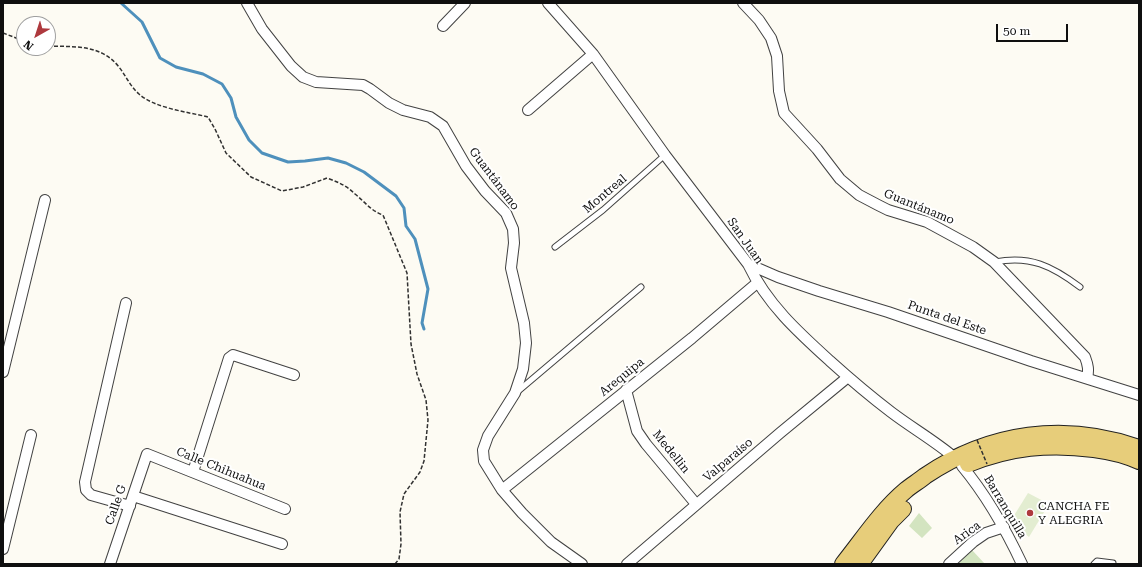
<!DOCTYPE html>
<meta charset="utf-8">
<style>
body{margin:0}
#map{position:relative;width:1142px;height:567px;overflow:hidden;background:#fdfbf3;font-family:"Roboto Serif",serif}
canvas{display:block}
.frame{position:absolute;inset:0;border:4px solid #0f0f0f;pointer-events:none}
.north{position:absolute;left:16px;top:16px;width:40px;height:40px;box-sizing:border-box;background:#fff;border:1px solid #9f9f9f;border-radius:50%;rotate:219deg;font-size:11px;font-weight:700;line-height:16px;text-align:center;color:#0f0f0f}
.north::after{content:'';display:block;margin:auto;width:14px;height:18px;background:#ae393e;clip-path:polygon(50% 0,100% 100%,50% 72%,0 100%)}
.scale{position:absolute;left:996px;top:24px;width:72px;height:18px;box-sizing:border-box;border:2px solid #0f0f0f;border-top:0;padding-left:5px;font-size:12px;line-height:14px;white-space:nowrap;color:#0f0f0f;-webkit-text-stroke:3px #fff;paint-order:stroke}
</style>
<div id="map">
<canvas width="1142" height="567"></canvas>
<div class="frame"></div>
<div class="north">N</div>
<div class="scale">50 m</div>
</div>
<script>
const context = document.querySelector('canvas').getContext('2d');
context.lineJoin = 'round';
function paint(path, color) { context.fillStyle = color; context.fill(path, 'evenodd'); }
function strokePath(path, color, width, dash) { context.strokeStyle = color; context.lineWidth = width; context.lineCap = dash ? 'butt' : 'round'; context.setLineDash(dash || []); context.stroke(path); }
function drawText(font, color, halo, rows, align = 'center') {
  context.font = font + ' "Roboto Serif",serif'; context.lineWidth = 4; context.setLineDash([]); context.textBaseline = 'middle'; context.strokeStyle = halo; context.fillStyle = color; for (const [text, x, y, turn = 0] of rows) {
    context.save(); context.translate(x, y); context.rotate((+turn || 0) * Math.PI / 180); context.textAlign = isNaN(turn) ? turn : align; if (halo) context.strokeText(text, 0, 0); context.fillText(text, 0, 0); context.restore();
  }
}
paint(new Path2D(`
 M919 513 932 528 922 538 909 526Z
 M972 550 985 564H960L959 563Z`), '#d3e4c0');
paint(new Path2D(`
 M1028 493 1049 504 1029 537 1010 522Z`), '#e3edd1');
strokePath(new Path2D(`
 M121 3 142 22 160 58 176 67 203 74 222 84 231 98 236 117 249 140 262 153 288 162 305 161 328 158 346 163 364 172 396 196 404 208 406 226 415 239 428 289 422 323 424 329`), '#4e90bc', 3);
const lane = new Path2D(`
 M555 247 603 210 665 155
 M995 262C1030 255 1052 266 1080 287
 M517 392 641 287
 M1094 564 1097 561 1113 563`);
const street = new Path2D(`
 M247 3 262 29 291 66 303 77 316 82 363 85 370 89 389 103 403 110 430 117 443 126 466 166 485 191 506 213 513 229 514 243 511 268 524 323 526 343 523 369 515 393 488 436 483 450 484 461 502 490 522 513 551 542 582 564
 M548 3 593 54 665 155 748 264C767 304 798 332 830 361 850 379 870 396 891 412 912 428 935 441 955 458
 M743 3 759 20 771 38 777 56 779 91 784 113 817 149 840 179 859 195 878 205 888 210 927 222 973 247 994 262 1085 357C1088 365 1089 370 1087 378
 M443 26 465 3
 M528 110 593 54
 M748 264 778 277 819 291 888 312 1031 361 1139 395
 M126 303 85 482 86 490 91 495 130 506
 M3 372 45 200
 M626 390 637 431 646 444 696 504
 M962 466C987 496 1006 530 1022 564
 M193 472 229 358 233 355 294 375
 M502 490 692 338 757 283
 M133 496 282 544
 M3 549 31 435
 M110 564 147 454 285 509
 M627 564 780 433 848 377
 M949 564 973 542 986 533 1004 527`);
const primary = new Path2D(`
 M968 464C1010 447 1049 443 1094 449 1109 451 1126 455 1139 461
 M843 564C863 539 881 511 906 490 912 485 919 481 925 476 990 432 1065 422 1139 448
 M860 564 891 521 903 509`);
strokePath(lane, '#424242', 7);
strokePath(street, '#424242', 12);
strokePath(primary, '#202020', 18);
strokePath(new Path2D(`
 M3 33 24 41
 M48 46C74 47 101 44 119 67 126 76 130 86 139 94 154 108 188 112 208 117L215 129 226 153 251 177 282 191 303 187 327 178C338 182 347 186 355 194 365 202 371 211 383 215L407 273 411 344 417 374 426 400 428 420 424 461 420 472 404 494 400 512 401 544 399 559 395 564`), '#313131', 1.5, [4, 2]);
strokePath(lane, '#fff', 5);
strokePath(street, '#fff', 10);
strokePath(primary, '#e7cd7a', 16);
strokePath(new Path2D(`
 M977 440 987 464`), '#313131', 1.5, [4, 2]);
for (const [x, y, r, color] of [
 [1030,513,4,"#ae393e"]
]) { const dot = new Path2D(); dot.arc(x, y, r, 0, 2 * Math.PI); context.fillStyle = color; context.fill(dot); strokePath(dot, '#fff', 1.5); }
drawText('12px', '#0f0f0f', '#fff', [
 ["Guantánamo",494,179,53],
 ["Montreal",605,194,-40],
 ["Guantánamo",919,207,22],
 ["San Juan",745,241,55],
 ["Punta del Este",947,318,19],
 ["Arequipa",622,377,-39],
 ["Medellin",671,452,51],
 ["Valparaíso",728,460,-40],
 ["Calle Chihuahua",221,469,22],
 ["Calle G",116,505,-71],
 ["Barranquilla",1005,507,59],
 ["Arica",967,533,-36]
]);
drawText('12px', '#0f0f0f', '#fff', [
 ["CANCHA FE",1038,506],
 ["Y ALEGRIA",1038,520]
], 'left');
</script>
